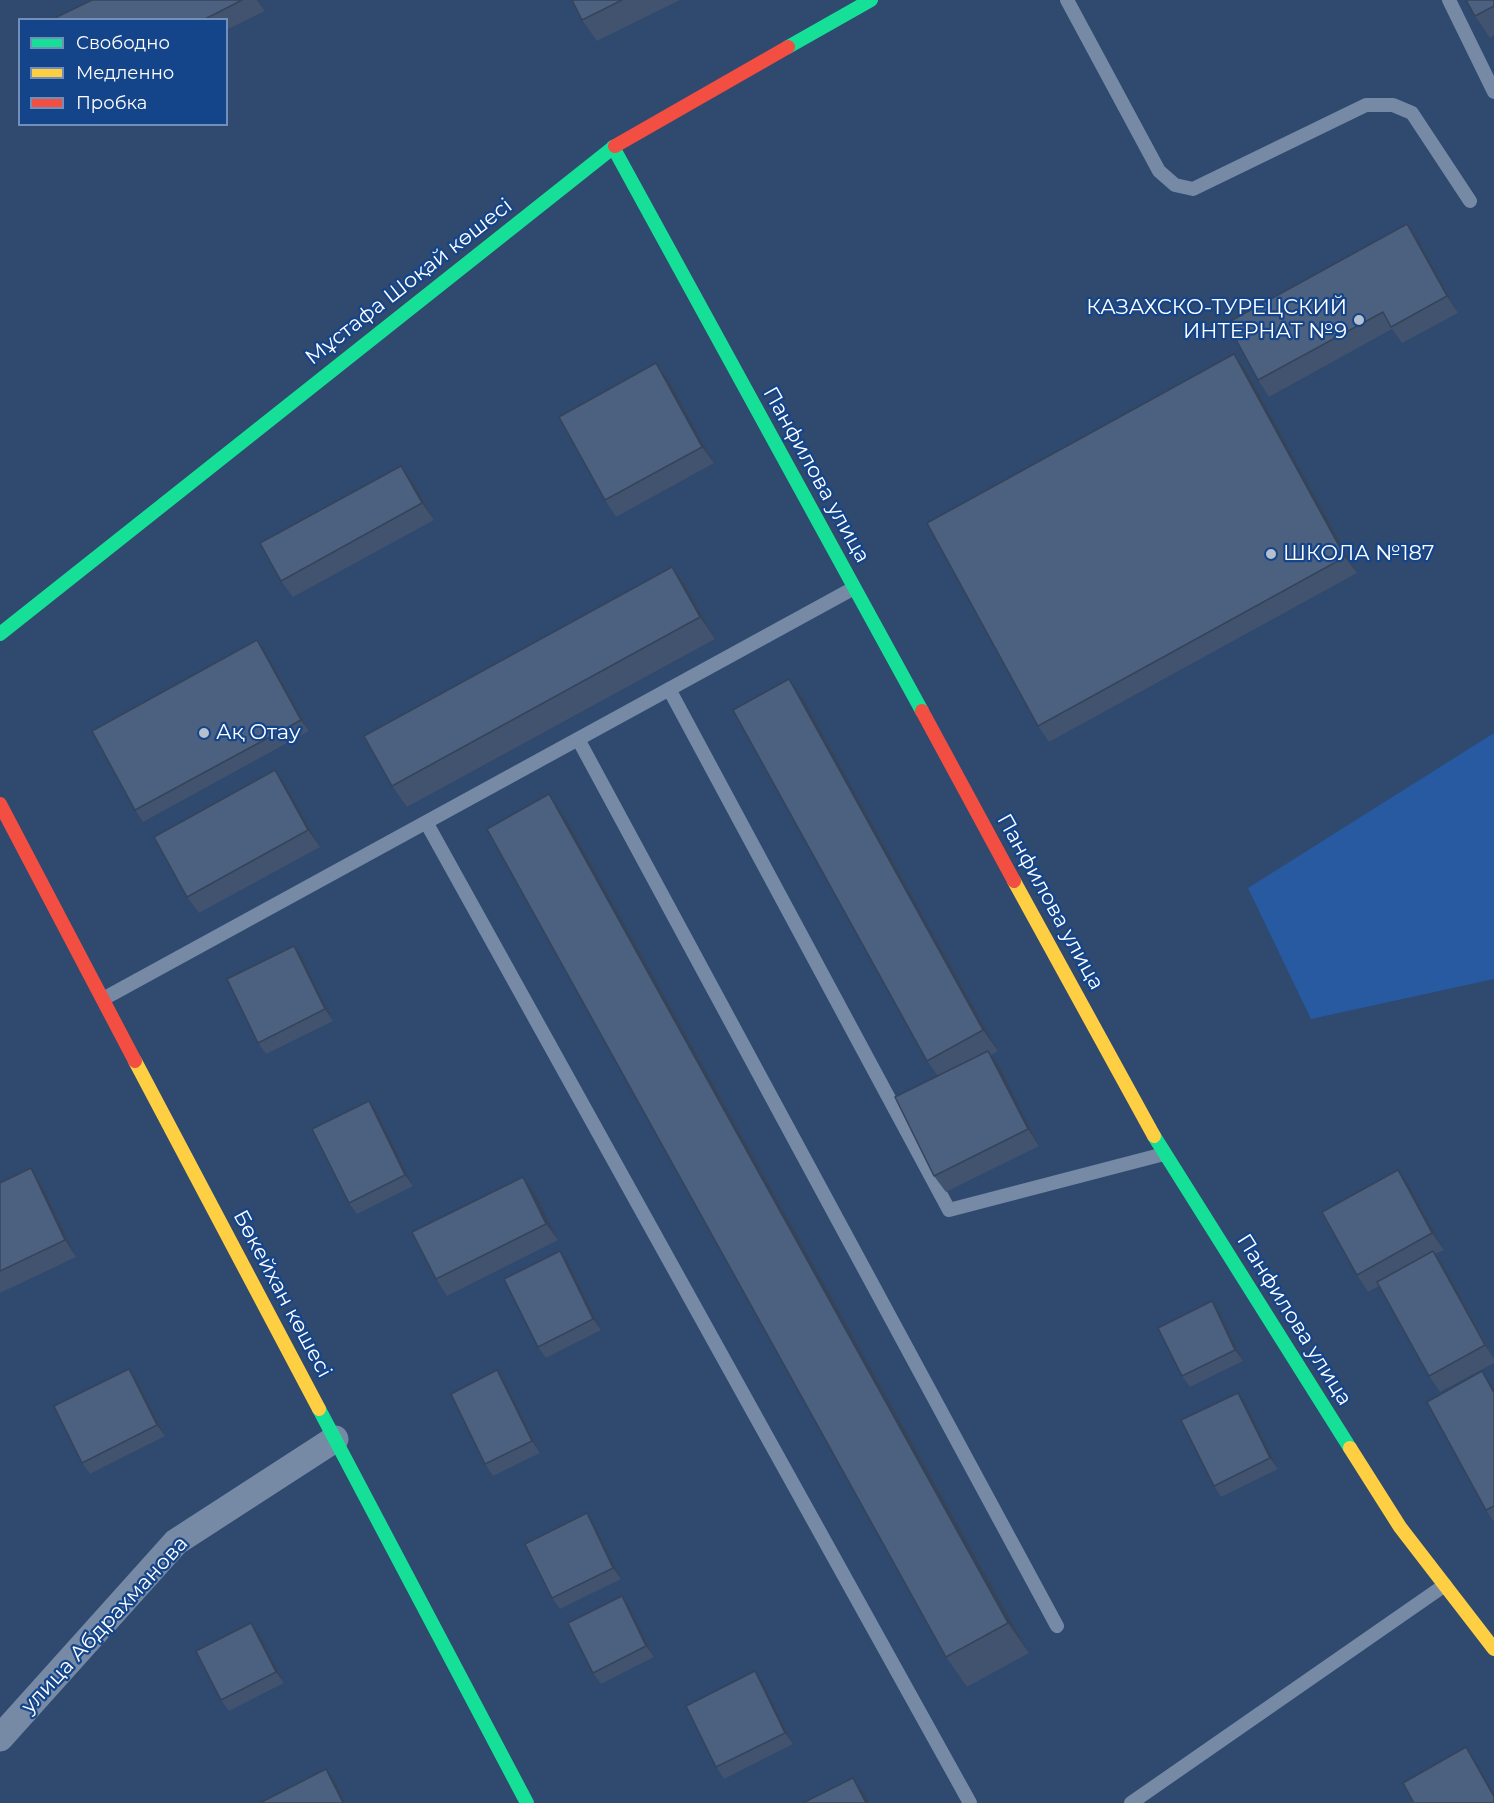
<!DOCTYPE html>
<meta charset="utf-8">
<style>
body{margin:0}
#map{position:relative;width:1494px;height:1803px;overflow:hidden;background:#2f496f;font-family:Montserrat,sans-serif}
canvas{display:block}
.legend{position:absolute;left:18px;top:18px;width:210px;height:108px;box-sizing:border-box;background:#14448a;border:2px solid #728fb9;margin:0;padding:8px 10px;list-style:none;font-size:18px;color:#fff}
.legend li{display:flex;align-items:center;gap:12px;height:30px}
.legend b{width:30px;border:2px solid #728fb9}
</style>
<div id="map">
<canvas width="1494" height="1803"></canvas>
<ul class="legend">
<li><b style="height:8px;background:#16e098"></b>Свободно</li>
<li><b style="height:8px;background:#ffcf43"></b>Медленно</li>
<li><b style="height:8px;background:#f24e42"></b>Пробка</li>
</ul>
</div>
<script>
const context = document.querySelector('canvas').getContext('2d');
context.lineJoin = 'round';
function paint(path, color) { context.fillStyle = color; context.fill(path, 'evenodd'); }
function strokePath(path, color, width, dash) { context.strokeStyle = color; context.lineWidth = width; context.lineCap = dash ? 'butt' : 'round'; context.setLineDash(dash || []); context.stroke(path); }
function drawText(font, color, halo, rows, align = 'center') {
  context.font = font + ' Montserrat,sans-serif'; context.lineWidth = 4.5; context.setLineDash([]); context.textBaseline = 'middle'; context.strokeStyle = halo; context.fillStyle = color; for (const [text, x, y, turn = 0] of rows) {
    context.save(); context.translate(x, y); context.rotate((+turn || 0) * Math.PI / 180); context.textAlign = isNaN(turn) ? turn : align; if (halo) context.strokeText(text, 0, 0); context.fillText(text, 0, 0); context.restore();
  }
}
paint(new Path2D(`
 M1494 733V979L1311 1019 1248 888Z`), '#275aa1');
strokePath(new Path2D(`
 M1067 0 1159 171 1175 185 1193 189 1366 105H1393L1412 113 1470 201
 M1449 0 1494 92
 M669 689 949 1210 1164 1154
 M578 739 1057 1626
 M426 822 970 1803
 M103 999 854 588
 M1131 1803 1445 1585`), '#768aa5', 14);
strokePath(new Path2D(`
 M0 1738 176 1542 335 1439`), '#768aa5', 27);
strokePath(new Path2D(`
 M788 47 871 0
 M613 147 922 711
 M0 634 615 146
 M1154 1136 1350 1448
 M319 1409 527 1803`), '#16e098', 14);
strokePath(new Path2D(`
 M1014 881 1154 1136
 M135 1061 319 1409
 M1350 1448 1400 1527 1494 1649`), '#ffcf43', 14);
strokePath(new Path2D(`
 M615 146 788 47
 M922 711 1014 881
 M0 804 135 1061`), '#f24e42', 14);
paint(new Path2D(`
 M92 0H259L265 11 226 30V20H58Z
 M572 0H680L597 41 582 20Z
 M1494 0V35L1490 38 1475 16Z
 M1407 224 1419 241 1458 313 1402 343 1392 329 1269 397 1258 380Z
 M1234 354 1246 370 1357 573 1049 742 1038 726Z
 M656 363 668 379 714 463 616 517 605 500Z
 M401 466 413 482 434 520 293 597 281 581Z
 M672 567 687 588 715 639 407 807 392 786Z
 M265 651 309 731 143 822 135 810Z
 M804 700 998 1051 991 1055 1000 1067 1039 1146 946 1192 934 1176 938 1076 927 1061Z
 M287 787 320 847 199 913 187 897Z
 M569 824 1029 1653 967 1687 946 1657Z
 M302 957 333 1021 266 1054 258 1043Z
 M377 1112 413 1186 357 1214 349 1203Z
 M31 1168 42 1185 76 1257 0 1293V1183Z
 M523 1177 535 1193 558 1240 447 1296 436 1279Z
 M1410 1187 1444 1250 1435 1254 1445 1268 1494 1358V1363L1440 1392 1429 1376 1379 1286 1368 1292 1357 1275Z
 M568 1262 601 1330 546 1358 538 1347Z
 M1220 1313 1243 1361 1190 1387 1182 1376Z
 M497 1370 505 1382 540 1453 493 1476 485 1464Z
 M137 1380 165 1436 90 1474 82 1463Z
 M1494 1388V1522L1486 1510Z
 M1246 1404 1278 1469 1221 1497 1214 1486Z
 M594 1524 621 1579 560 1609 552 1598Z
 M622 1596 630 1608 654 1657 601 1684 593 1673Z
 M251 1623 259 1634 284 1683 229 1711 221 1700Z
 M763 1683 793 1744 724 1779 716 1767Z`), '#41536e');
paint(new Path2D(`
 M257 0H259L265 11Z
 M1407 224 1419 241 1458 313 1447 296Z
 M1234 354 1246 370 1357 573 1345 557Z
 M656 363 668 379 714 463 702 447Z
 M401 466 413 482 434 520 422 503Z
 M672 567 687 588 715 639 700 617Z
 M257 640 265 651 309 731 301 720Z
 M789 679 804 700 998 1051 983 1030Z
 M275 770 287 787 320 847 308 830Z
 M549 794 569 824 1029 1653 1008 1623Z
 M294 946 302 957 333 1021 325 1009Z
 M988 1051 1000 1067 1039 1146 1028 1129Z
 M369 1101 377 1112 413 1186 405 1175Z
 M31 1168 42 1185 76 1257 65 1240Z
 M1398 1170 1410 1187 1444 1250 1432 1233Z
 M523 1177 535 1193 558 1240 546 1224Z
 M560 1251 568 1262 601 1330 593 1319Z
 M1433 1251 1445 1268 1494 1359 1485 1345Z
 M1212 1301 1220 1313 1243 1361 1235 1350Z
 M129 1369 137 1380 165 1436 157 1425Z
 M497 1370 505 1382 540 1453 532 1441Z
 M1482 1371 1494 1388V1393Z
 M1238 1393 1246 1404 1278 1469 1270 1458Z
 M587 1513 594 1524 621 1579 613 1568Z
 M622 1596 630 1608 654 1657 646 1646Z
 M251 1623 259 1634 284 1683 276 1672Z
 M755 1671 763 1683 793 1744 785 1733Z
 M1466 1747 1477 1764 1494 1794V1797Z
 M326 1769 334 1780 345 1803H343Z
 M853 1778 865 1795 869 1803H866Z`), '#35445a');
const building = new Path2D(`
 M92 0H242L203 20H58L57 17Z
 M572 0H622L582 20Z
 M1466 0H1494V6L1475 16Z
 M1407 224 1447 296 1391 327 1383 312 1258 380 1227 323Z
 M1234 354 1345 557 1038 726 927 523Z
 M656 363 702 447 605 500 559 417Z
 M401 466 422 503 281 581 260 543Z
 M672 567 700 617 392 786 364 736Z
 M257 640 301 720 135 810 92 731Z
 M789 679 983 1030 927 1061 733 710Z
 M275 770 308 830 187 897 154 837Z
 M549 794 1008 1623 946 1657 487 829Z
 M294 946 325 1009 258 1043 227 979Z
 M988 1051 1028 1129 934 1176 895 1097Z
 M369 1101 405 1175 349 1203 312 1129Z
 M31 1168 65 1240 0 1271V1183Z
 M1398 1170 1432 1233 1357 1275 1322 1212Z
 M523 1177 546 1224 436 1279 412 1232Z
 M560 1251 593 1319 538 1347 504 1279Z
 M1433 1251 1485 1345 1429 1376 1377 1282Z
 M1212 1301 1235 1350 1182 1376 1158 1328Z
 M129 1369 157 1425 82 1463 54 1406Z
 M497 1370 532 1441 485 1464 451 1394Z
 M1482 1371 1494 1393V1506L1486 1510 1427 1402Z
 M1238 1393 1270 1458 1214 1486 1181 1420Z
 M587 1513 613 1568 552 1598 525 1544Z
 M622 1596 646 1646 593 1673 568 1623Z
 M251 1623 276 1672 221 1700 196 1651Z
 M755 1671 785 1733 716 1767 686 1706Z
 M1466 1747 1494 1797V1803H1414L1403 1783Z
 M326 1769 343 1803H260Z
 M853 1778 866 1803H803Z`);
paint(building, '#4c6180');
strokePath(building, '#35445a', 1.5);
for (const [x, y, r, color] of [
 [1359,320,6,"#b6bfcd"],
 [1271,554,6,"#b6bfcd"],
 [204,733,6,"#b6bfcd"]
]) { const dot = new Path2D(); dot.arc(x, y, r, 0, 2 * Math.PI); context.fillStyle = color; context.fill(dot); strokePath(dot, '#14448a', 2); }
drawText('21px', '#fff', '#14448a', [
 ["Мұстафа Шоқай көшесі",409,282,-38],
 ["Панфилова улица",816,475,61],
 ["Панфилова улица",1050,902,61],
 ["Бөкейхан көшесі",282,1294,62],
 ["Панфилова улица",1294,1320,58],
 ["улица Абдрахманова",105,1625,-47]
]);
drawText('21px', '#fff', '#14448a', [
 ["КАЗАХСКО-ТУРЕЦСКИЙ",1347,308,"right"],
 ["ИНТЕРНАТ №9",1347,332,"right"],
 ["ШКОЛА №187",1283,554],
 ["Ақ Отау",216,733]
], 'left');
</script>
